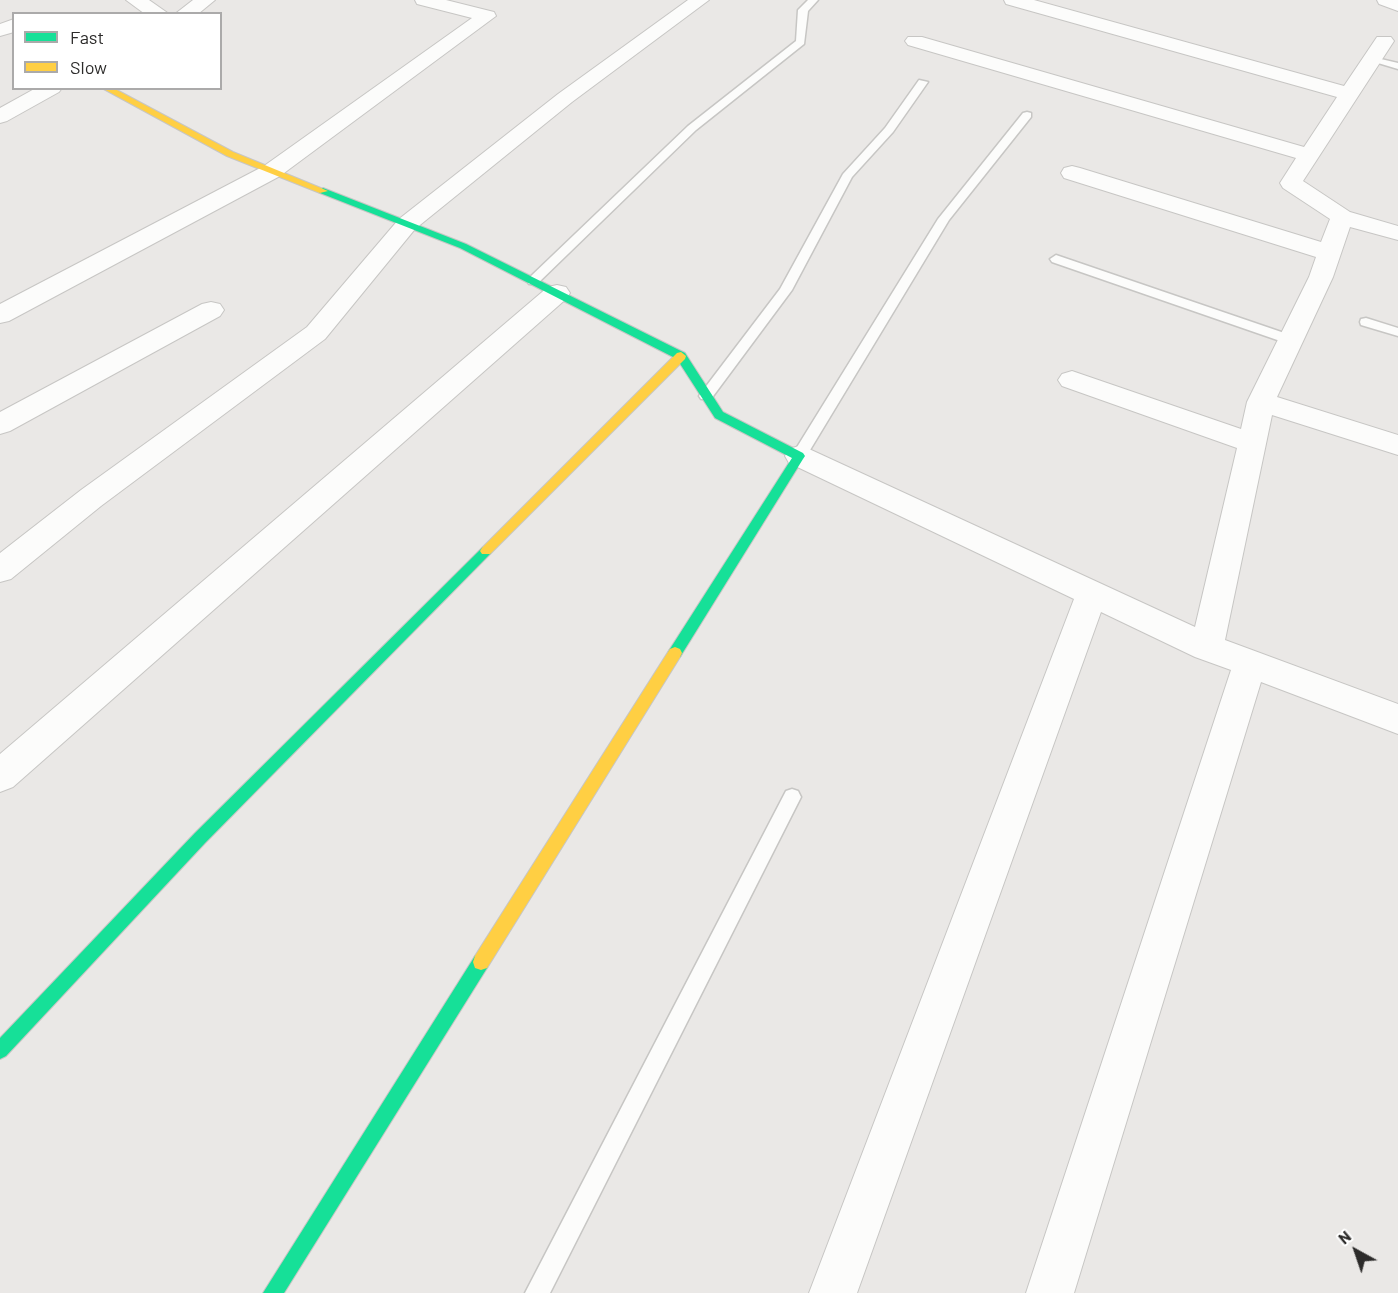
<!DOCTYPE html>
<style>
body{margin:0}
#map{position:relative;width:1398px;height:1293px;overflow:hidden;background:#eae8e6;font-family:Barlow,sans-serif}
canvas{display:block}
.legend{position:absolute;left:12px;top:12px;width:210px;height:78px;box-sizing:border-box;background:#fff;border:2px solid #abaaaa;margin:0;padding:8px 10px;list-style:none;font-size:18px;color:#2c2b2a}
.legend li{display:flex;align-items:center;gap:12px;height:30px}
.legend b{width:30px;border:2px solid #abaaaa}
.north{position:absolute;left:1326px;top:1221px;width:60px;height:60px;-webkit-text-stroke:4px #fff;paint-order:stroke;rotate:320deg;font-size:16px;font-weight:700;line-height:24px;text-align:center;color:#2c2b2a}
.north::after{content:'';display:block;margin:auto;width:21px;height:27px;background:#2c2b2a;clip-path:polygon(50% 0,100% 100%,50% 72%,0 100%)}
</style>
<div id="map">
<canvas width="1398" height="1293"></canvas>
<ul class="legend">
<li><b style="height:8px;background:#16e098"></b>Fast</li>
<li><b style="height:8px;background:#ffcf43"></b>Slow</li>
</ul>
<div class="north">N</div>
</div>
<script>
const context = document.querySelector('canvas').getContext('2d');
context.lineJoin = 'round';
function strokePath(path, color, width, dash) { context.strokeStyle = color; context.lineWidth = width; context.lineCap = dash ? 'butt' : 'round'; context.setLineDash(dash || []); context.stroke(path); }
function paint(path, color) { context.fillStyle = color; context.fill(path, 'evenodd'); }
const lane = new Path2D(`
 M808 0H818L808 11 804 44 696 130 537 284H529L527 281 529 278 688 126 796 41 798 10Z
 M1368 56 1398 63V69L1368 60Z
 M919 80 928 82 893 132 852 177 792 290 711 399H701L699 396 701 393 780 289 843 174 885 128Z
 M1027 112 1031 113V117L949 220 804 460H794L792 456 794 452 938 219 1023 113Z
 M1056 255 1296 337 1298 340 1296 343H1286L1052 262 1050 259Z
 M1366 318 1398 328V336L1361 325 1360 322 1361 319Z
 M792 789 798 791 801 797 798 803 550 1293H525L786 791Z`);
const street = new Path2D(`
 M126 0H149L169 14H145Z
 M193 0H215L198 14H175Z
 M415 0H446L494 12 496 16 280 176 9 321 0 323V304L264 166 472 18 417 4Z
 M688 0H709L572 102 415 229 325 339 101 506 11 579 0 582V553L81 490 307 327 399 219 558 94Z
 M1004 0H1034L1344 86 1377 37H1391L1394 41 1303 181 1350 212 1398 226V240L1350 227 1333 277 1277 397 1398 435V455L1272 415 1225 640 1398 704V734L1261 682 1074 1293H1026L1231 670 1195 657 1101 612 857 1293H809L1074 599 789 463 785 456 789 449 799 446 809 449 1195 627 1237 448 1062 386 1058 380 1062 374 1072 371 1241 429 1247 402 1309 277 1316 257 1064 178 1061 173 1064 168 1072 166 1080 168 1321 242 1330 219 1283 188 1280 183 1296 158 908 45 905 41 908 37H922L1304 147 1337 97 1006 4Z
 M1377 0H1398V11L1379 4Z
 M14 19V32L0 36V24Z
 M36 88H62L59 92 7 121 0 123V108Z
 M557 285 566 287 570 293 566 299 13 787 0 792V754L548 287Z
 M211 302 220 304 224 310 220 316 10 431 0 434V412L202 304Z`);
const fast = new Path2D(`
 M323 188 466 244 685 353 723 412 803 453 805 456 803 459 680 657H670L668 653 670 649 792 458 715 418 677 359 460 248 320 193 318 191Z
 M486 546 492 551 490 554 205 843 6 1056 0 1059V1038L195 833 482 548Z
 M481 954 487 956 489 962 487 968 284 1293H263L475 956Z`);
const slow = new Path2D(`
 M102 88H113L233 152 328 191 320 193 227 156Z
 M681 352 686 356 685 359 490 554H482L480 551 482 548 677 353Z
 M675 647 680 649 682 653 680 657 487 968 481 970 475 968 473 962 475 956 670 649Z`);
strokePath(lane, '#c7c6c4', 3);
strokePath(street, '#c7c6c4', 2);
strokePath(fast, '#c7c6c4', 2);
strokePath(slow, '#c7c6c4', 2);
paint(lane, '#fcfcfb');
paint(street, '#fcfcfb');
paint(fast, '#16e098');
paint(slow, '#ffcf43');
</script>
